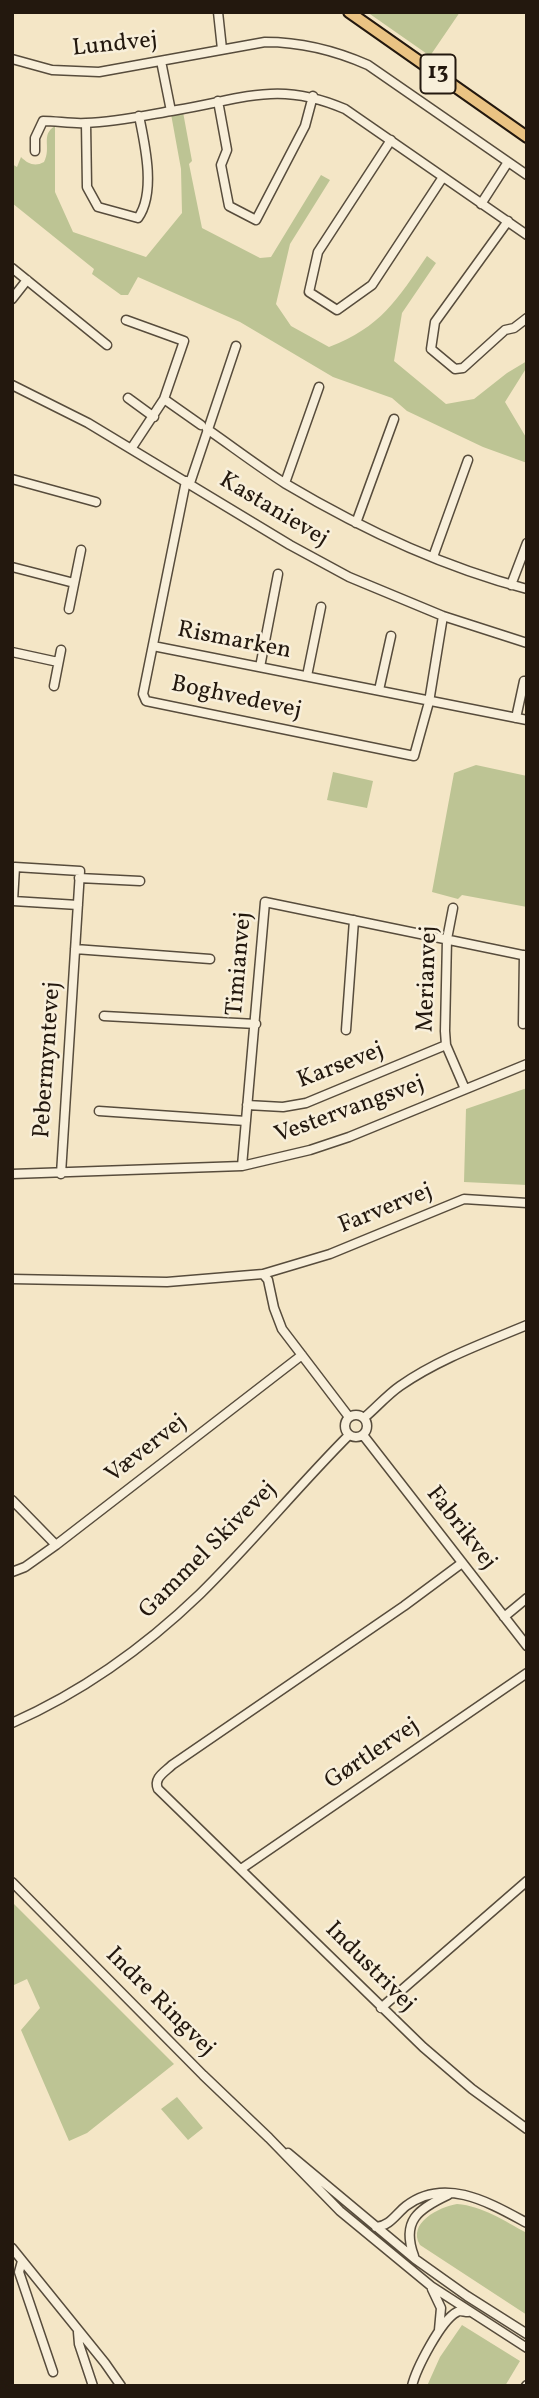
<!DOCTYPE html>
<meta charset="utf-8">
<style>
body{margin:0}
#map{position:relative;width:539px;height:2398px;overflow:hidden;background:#f4e6c6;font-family:Vollkorn,serif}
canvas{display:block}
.frame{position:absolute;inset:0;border:14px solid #23180e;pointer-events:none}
</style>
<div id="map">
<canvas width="539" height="2398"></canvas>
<div class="frame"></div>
</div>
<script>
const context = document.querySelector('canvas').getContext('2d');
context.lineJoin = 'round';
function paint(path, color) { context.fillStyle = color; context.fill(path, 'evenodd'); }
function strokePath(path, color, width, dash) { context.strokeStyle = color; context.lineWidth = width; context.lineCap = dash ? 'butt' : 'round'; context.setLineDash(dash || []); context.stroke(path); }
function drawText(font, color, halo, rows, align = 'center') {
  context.font = font + ' Vollkorn,serif'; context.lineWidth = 5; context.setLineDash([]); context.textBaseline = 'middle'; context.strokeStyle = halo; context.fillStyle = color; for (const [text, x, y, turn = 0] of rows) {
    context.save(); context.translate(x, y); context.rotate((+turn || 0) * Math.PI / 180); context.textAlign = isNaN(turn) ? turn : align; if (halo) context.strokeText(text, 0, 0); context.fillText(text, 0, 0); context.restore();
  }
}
paint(new Path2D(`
 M367 12H460L430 56Z
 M183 112 192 161 189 164 202 228 260 258 271 257 321 175 330 180 290 244 276 304 291 326 329 347C381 327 397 300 427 256L436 263 402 313 394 361 446 404 474 399 507 373 527 361V367L505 402 527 439V463L483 447 407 411 392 398 333 377 240 322 138 277 128 295H121L92 274 94 269 12 203V164L17 167 21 157C28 164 35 167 44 162 52 147 40 135 55 126V192L73 232 146 257 182 213 181 169 171 114Z
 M476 765 527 776V907L462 895 458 899 432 892 454 773Z
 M333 772 373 781 367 808 327 800Z
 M527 1088V1185L464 1182 466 1109Z
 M12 1902 174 2064 87 2133 69 2141 21 2030 40 2008 27 1979 14 1985 12 1981Z
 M177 2097 203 2128 188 2140 161 2109Z
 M457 2204C483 2206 504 2221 527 2233V2315L420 2245C407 2223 439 2207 457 2204Z
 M462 2325 520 2361 505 2386H427L440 2357Z`), '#bdc494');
const minor = new Path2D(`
 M218 12 222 49
 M12 59 52 70 99 72 265 42C302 42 334 50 368 65L527 175
 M161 61 171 111
 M218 101 227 150 221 165 229 206 256 220 305 126 313 96
 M86 123 87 187 98 207 138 218C156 193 145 145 139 116
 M391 140 318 252 309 292 337 310 372 285 443 177
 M35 151V138L43 121C57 121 72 124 86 123 117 122 147 115 177 110 244 99 278 80 345 109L527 235
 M481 204 508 162
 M508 221 435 322 431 349 455 369 463 368 505 330 514 328 527 318
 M12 268 107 345
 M12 299 27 280
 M126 320 184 341 164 399 131 449
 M12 385 88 423 290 545 349 577 443 616 527 643
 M128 398 154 417
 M164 399 201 425
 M207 429C233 447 259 467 286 484 360 528 443 567 527 589
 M12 479 96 502
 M186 481 143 694 146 701 414 756 429 702 443 616
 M190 483 236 346
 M285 483 319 387
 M356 523 394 419
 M433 557 468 460
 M12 567 74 583
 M511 585 527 543
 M69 609 81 550
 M153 646 527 720
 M12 652 58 662
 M260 667 278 574
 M307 676 321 607
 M54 686 61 650
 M379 690 391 636
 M516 718 524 681
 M79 878 140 881
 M453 908 447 939 445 1031 446 1045 465 1089
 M75 949 210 959
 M104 1016 256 1024
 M523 1024 524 955
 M346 1030 354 920
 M247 1105 283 1107 306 1103 446 1045
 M99 1111 246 1121
 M242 1166 265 902 527 956
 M12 1174 242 1166 310 1150 349 1137 527 1064
 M61 1174 80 871 15 867 13 901 78 905
 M263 1274 330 1254 464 1199 527 1203
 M12 1279 167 1282 263 1274 268 1280 274 1308 282 1329 349 1417
 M345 1426a11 11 0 1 1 22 0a11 11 0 1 1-22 0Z
 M364 1418C376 1408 387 1395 400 1386 439 1359 484 1343 527 1325
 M363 1435 527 1646
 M12 1500 56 1545
 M462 1563 404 1606 172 1765C165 1772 153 1778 158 1789L423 2047 472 2089 527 2129
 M12 1572 25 1567 56 1545 302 1355
 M504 1617 527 1598
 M12 1723C82 1692 145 1647 200 1594 252 1543 298 1486 349 1435
 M241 1869 527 1673
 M12 1882 203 2075 269 2138 340 2211 431 2286 527 2348
 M381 2008 527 1881
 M288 2153 415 2259 467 2296 527 2334
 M376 2227C390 2226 396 2214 406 2206 445 2176 490 2203 527 2223
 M12 2248 105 2363 121 2386
 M414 2256C401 2221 418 2209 448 2195
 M22 2261 19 2272 53 2372
 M432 2289 441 2308 439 2330
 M78 2332 79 2344 93 2386
 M412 2386C416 2369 441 2320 457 2312 460 2310 464 2312 468 2312
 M526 2386 527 2385`);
const major = new Path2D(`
 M349 12 527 137`);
strokePath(minor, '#574c3c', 11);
strokePath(major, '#23180e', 14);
strokePath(minor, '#f8efda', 8);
strokePath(major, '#eac383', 10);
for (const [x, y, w] of [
 [438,74,35]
]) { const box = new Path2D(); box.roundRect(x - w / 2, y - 19.5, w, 39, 5); context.fillStyle = '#f8efda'; context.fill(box); strokePath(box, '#23180e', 2); }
drawText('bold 23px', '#23180e', null, [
 ["13",438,74]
]);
drawText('24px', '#23180e', '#f8efda', [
 ["Lundvej",115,46,-6],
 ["Kastanievej",273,511,31],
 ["Rismarken",234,642,11],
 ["Boghvedevej",236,699,12],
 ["Timianvej",241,964,-85],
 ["Merianvej",429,979,-88],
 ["Pebermyntevej",49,1060,-86],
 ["Karsevej",341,1067,-21],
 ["Vestervangsvej",350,1111,-20],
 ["Farvervej",386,1210,-22],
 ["Vævervej",147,1450,-38],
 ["Fabrikvej",460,1529,52],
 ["Gammel Skivevej",209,1551,-45],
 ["Gørtlervej",373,1755,-34],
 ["Industrivej",369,1968,45],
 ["Indre Ringvej",159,2003,45]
]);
</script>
